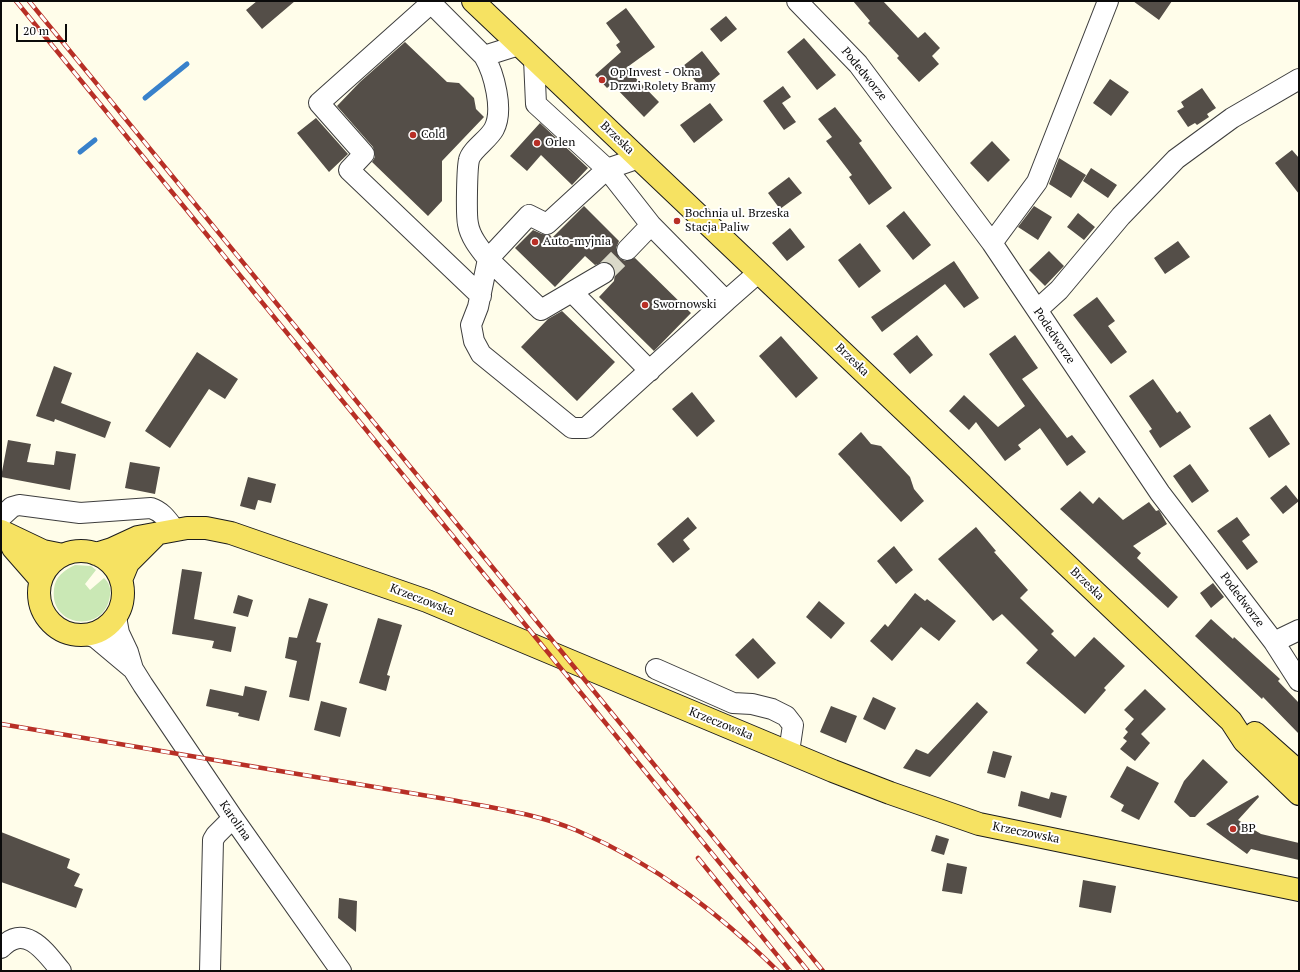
<!DOCTYPE html>
<style>
body{margin:0}
#map{position:relative;width:1300px;height:972px;overflow:hidden;background:#fffdea;font-family:"PT Serif",serif}
canvas{display:block}
.frame{position:absolute;inset:0;border:2px solid #0b0b0b;pointer-events:none}
.scale{position:absolute;left:16px;top:24px;width:51px;height:18px;box-sizing:border-box;border:2px solid #0b0b0b;border-top:0;padding-left:5px;font-size:12px;line-height:14px;white-space:nowrap;color:#0b0b0b;-webkit-text-stroke:3px #fff;paint-order:stroke}
</style>
<div id="map">
<canvas width="1300" height="972"></canvas>
<div class="frame"></div>
<div class="scale">20 m</div>
</div>
<script>
const context = document.querySelector('canvas').getContext('2d');
context.lineJoin = 'round';
function paint(path, color) { context.fillStyle = color; context.fill(path, 'evenodd'); }
function strokePath(path, color, width, dash) { context.strokeStyle = color; context.lineWidth = width; context.lineCap = dash ? 'butt' : 'round'; context.setLineDash(dash || []); context.stroke(path); }
function drawText(font, color, halo, rows, align = 'center') {
  context.font = font + ' "PT Serif",serif'; context.lineWidth = 4; context.setLineDash([]); context.textBaseline = 'middle'; context.strokeStyle = halo; context.fillStyle = color; for (const [text, x, y, turn = 0] of rows) {
    context.save(); context.translate(x, y); context.rotate((+turn || 0) * Math.PI / 180); context.textAlign = isNaN(turn) ? turn : align; if (halo) context.strokeText(text, 0, 0); context.fillText(text, 0, 0); context.restore();
  }
}
paint(new Path2D(`
 M75 565 91 566 96 570 85 584 90 590 104 578C109 582 111 589 110 595 106 634 49 628 54 589 55 577 64 570 75 565Z`), '#cae8b5');
strokePath(new Path2D(`
 M145 98 187 64
 M80 152 95 140`), '#3881cb', 5);
paint(new Path2D(`
 M257 1H295L262 29 246 10Z
 M853 1H883L918 38 925 32 940 48 932 56 939 64 919 82 897 58 899 56 868 23 870 21Z
 M1133 1H1172L1159 20Z
 M626 8 655 47 626 68 659 102 644 117 612 84 607 88 595 75 621 52 616 45 620 42 606 23Z
 M726 16 737 29 721 42 710 29Z
 M804 38 836 75 817 90 787 52Z
 M405 42 447 82 459 83 474 98 476 109 484 117 442 161V201L428 216 372 162 375 157 373 147 337 106 360 82Z
 M702 51 720 74 702 89 683 66Z
 M1110 79 1129 92 1111 116 1093 103Z
 M783 86 791 97 782 103 796 122 784 130 763 101Z
 M1202 88 1216 108 1207 114 1209 117 1197 125 1195 123 1188 127 1177 111 1184 107 1181 102Z
 M710 103 723 120 694 143 680 125Z
 M835 107 862 141 859 143 892 188 869 205 849 177 852 175 826 141 832 137 818 119Z
 M316 118 348 154 329 172 297 133Z
 M540 123 588 168 572 185 541 155 527 171 510 156Z
 M992 141 1010 160 988 182 970 163Z
 M1292 150 1299 158V194L1275 163Z
 M1059 158 1086 175 1071 198 1049 184Z
 M1091 168 1117 185 1108 198 1083 181Z
 M789 177 802 193 780 209 768 193Z
 M584 206 619 241 616 248 619 258 625 261 635 258 691 313 654 351 599 297 614 281 615 273 610 263 604 262 595 265 585 256 555 287 515 248 533 230 542 234 550 235 552 238Z
 M1034 206 1052 217 1038 240 1018 227Z
 M904 211 931 245 913 260 886 226Z
 M1078 213 1095 227 1084 240 1067 227Z
 M790 228 805 247 787 261 772 243Z
 M1178 241 1190 257 1165 274 1154 258Z
 M860 243 881 271 859 288 838 260Z
 M1049 251 1064 266 1045 286 1029 270Z
 M954 261 979 298 964 308 945 284 882 332 871 317Z
 M1097 297 1115 321 1108 326 1127 352 1111 364 1073 315Z
 M562 311 615 362 577 401 521 347 548 319Z
 M917 335 933 355 910 374 893 354Z
 M1015 335 1038 368 1022 379 1067 438 1072 435 1086 452 1067 466 1040 428 1018 445 1021 449 1005 461 976 422 969 430 949 411 964 395 998 427 1025 406 989 354Z
 M781 336 818 378 796 398 759 356Z
 M197 352 238 379 225 399 209 389 170 448 145 431Z
 M54 366 72 373 61 403 111 422 105 438 55 419 54 422 36 416Z
 M1153 379 1177 413 1180 411 1191 427 1160 448 1149 431 1152 429 1129 396Z
 M692 392 715 421 697 437 672 409Z
 M1270 414 1290 444 1269 458 1249 428Z
 M861 432 871 444 881 446 910 477 914 489 924 501 901 522 838 454Z
 M8 440 31 444 27 462 54 465 56 451 76 454 70 490 1 477Z
 M130 462 160 467 155 494 125 488Z
 M1190 464 1209 491 1192 503 1173 476Z
 M248 477 276 484 271 503 258 500 255 510 240 506Z
 M1286 485 1299 501 1283 514 1270 498Z
 M1080 491 1093 504 1099 497 1123 520 1149 502 1156 511 1159 510 1167 524 1133 546 1141 553 1137 558 1178 597 1168 608 1060 509Z
 M688 517 697 528 683 540 690 549 673 563 657 544Z
 M1237 517 1250 535 1242 541 1258 562 1247 570 1217 531Z
 M976 527 996 551 994 552 1028 590 1020 598 1054 631 1051 634 1075 657 1094 637 1125 666 1104 688 1106 690 1085 714 1026 663 1038 650 1002 614 993 621 938 559Z
 M894 546 913 570 896 584 877 561Z
 M182 569 202 572 194 619 236 627 231 652 212 648 214 641 172 634Z
 M1213 583 1224 597 1211 608 1200 593Z
 M915 593 925 601 927 599 956 621 939 641 921 627 892 661 870 641 885 624 888 627Z
 M238 595 253 600 248 617 233 613Z
 M309 598 328 604 316 642 321 643 309 701 289 697 297 661 285 658 289 637 297 638Z
 M819 601 845 623 831 639 806 617Z
 M378 618 402 625 387 675 390 676 386 691 359 683Z
 M1211 619 1233 639 1234 637 1280 679 1278 681 1299 703V734L1263 697 1262 699 1195 636Z
 M753 638 776 663 758 679 735 655Z
 M245 686 267 691 259 721 238 716 239 713 206 706 210 689 243 696Z
 M1145 689 1166 709 1141 734 1150 743 1135 761 1120 749 1127 741 1123 738 1128 732 1125 729 1134 719 1124 710Z
 M873 697 896 708 885 730 863 719Z
 M321 701 347 708 340 737 314 730Z
 M977 702 988 712 930 777 903 768 916 749 928 754Z
 M831 706 857 716 846 743 820 732Z
 M993 751 1012 756 1005 778 987 773Z
 M1203 759 1228 782 1195 817H1190L1174 802 1184 781Z
 M1127 766 1159 783 1139 820 1121 811 1124 805 1110 797Z
 M1021 791 1049 799 1051 792 1067 796 1061 818 1018 806Z
 M1258 795 1259 797 1238 820 1261 834 1299 843V860L1251 849 1247 854 1206 824Z
 M1 832 70 859 67 868 80 874 74 886 83 889 76 908 1 882Z
 M936 835 949 839 944 855 931 851Z
 M947 863 967 867 962 894 942 891Z
 M1083 880 1116 886 1111 913 1079 907Z
 M339 898 357 901 356 932 338 918Z`), '#544e48');
strokePath(new Path2D(`
 M604 273 627 250`), '#dad9c9', 20, [20, 10]);
const minor = new Path2D(`
 M434 1 431 3 484 56 519 45
 M797 1 858 64 992 243 1160 493 1274 642 1299 681
 M431 3 319 103 364 154 349 170 481 296
 M484 56C494 73 504 110 494 129 489 139 471 150 469 160 467 168 466 215 468 224 470 237 480 249 488 259L478 307 471 325 474 341 481 354 572 428H586L726 301 651 225
 M534 59 536 104 607 169 639 158
 M992 243 1037 182 1108 1
 M604 273 541 310 488 259 529 215 547 224 607 169 651 225 627 250
 M572 292 650 371
 M726 301 759 272
 M1037 310 1059 290 1121 216 1176 159 1232 118 1299 79
 M1 517 12 507 19 505 80 513 151 508C163 512 168 521 175 530
 M116 617 119 633 128 652 133 669 143 685 233 818 341 971
 M88 635 96 638 133 669
 M1274 642 1299 630
 M656 669 733 703 752 704 772 709 786 716 793 725 789 752
 M1 948C26 922 46 953 61 971
 M210 971 213 840 216 835 233 818`);
const major = new Path2D(`
 M473 1 1231 721 1244 741 1299 794
 M1 531 43 551 63 555
 M7 535 13 548 41 580
 M39 593a42 42 0 1 1 84 0a42 42 0 1 1-84 0Z
 M96 554 112 549 138 537 187 528H206L231 533 427 601 833 771 890 793 979 824 1299 890
 M121 580 128 563 156 535
 M1255 733 1299 772`);
strokePath(minor, '#3e3e3e', 22);
strokePath(major, '#1c1c1c', 24);
strokePath(minor, '#fff', 20);
strokePath(major, '#f6e262', 22);
const rail = new Path2D(`
 M16 1 808 971
 M29 1 823 971
 M1 724 452 800C494 808 538 814 578 831 657 865 717 912 778 971
 M698 858 790 971`);
strokePath(rail, '#b82f26', 4.5);
strokePath(rail, '#fff', 3, [9]);
for (const [x, y, r, color] of [
 [602,80,4,"#b82f26"],
 [413,135,4,"#b82f26"],
 [537,143,4,"#b82f26"],
 [677,221,4,"#b82f26"],
 [535,242,4,"#b82f26"],
 [645,305,4,"#b82f26"],
 [1233,829,4,"#b82f26"]
]) { const dot = new Path2D(); dot.arc(x, y, r, 0, 2 * Math.PI); context.fillStyle = color; context.fill(dot); strokePath(dot, '#fff', 1.5); }
drawText('12px', '#0b0b0b', '#fff', [
 ["Op Invest - Okna",610,73],
 ["Drzwi Rolety Bramy",610,87],
 ["Cold",421,135],
 ["Orlen",545,143],
 ["Bochnia ul. Brzeska",685,214],
 ["Stacja Paliw",685,228],
 ["Auto-myjnia",543,242],
 ["Swornowski",653,305],
 ["BP",1241,829]
], 'left');
drawText('12px', '#0b0b0b', '#fff', [
 ["Podedworze",864,74,51],
 ["Brzeska",617,138,44],
 ["Podedworze",1054,336,56],
 ["Brzeska",852,360,44],
 ["Brzeska",1087,584,44],
 ["Krzeczowska",422,600,21],
 ["Podedworze",1242,600,53],
 ["Krzeczowska",721,724,22],
 ["Karolina",235,821,55],
 ["Krzeczowska",1026,833,11]
]);
</script>
